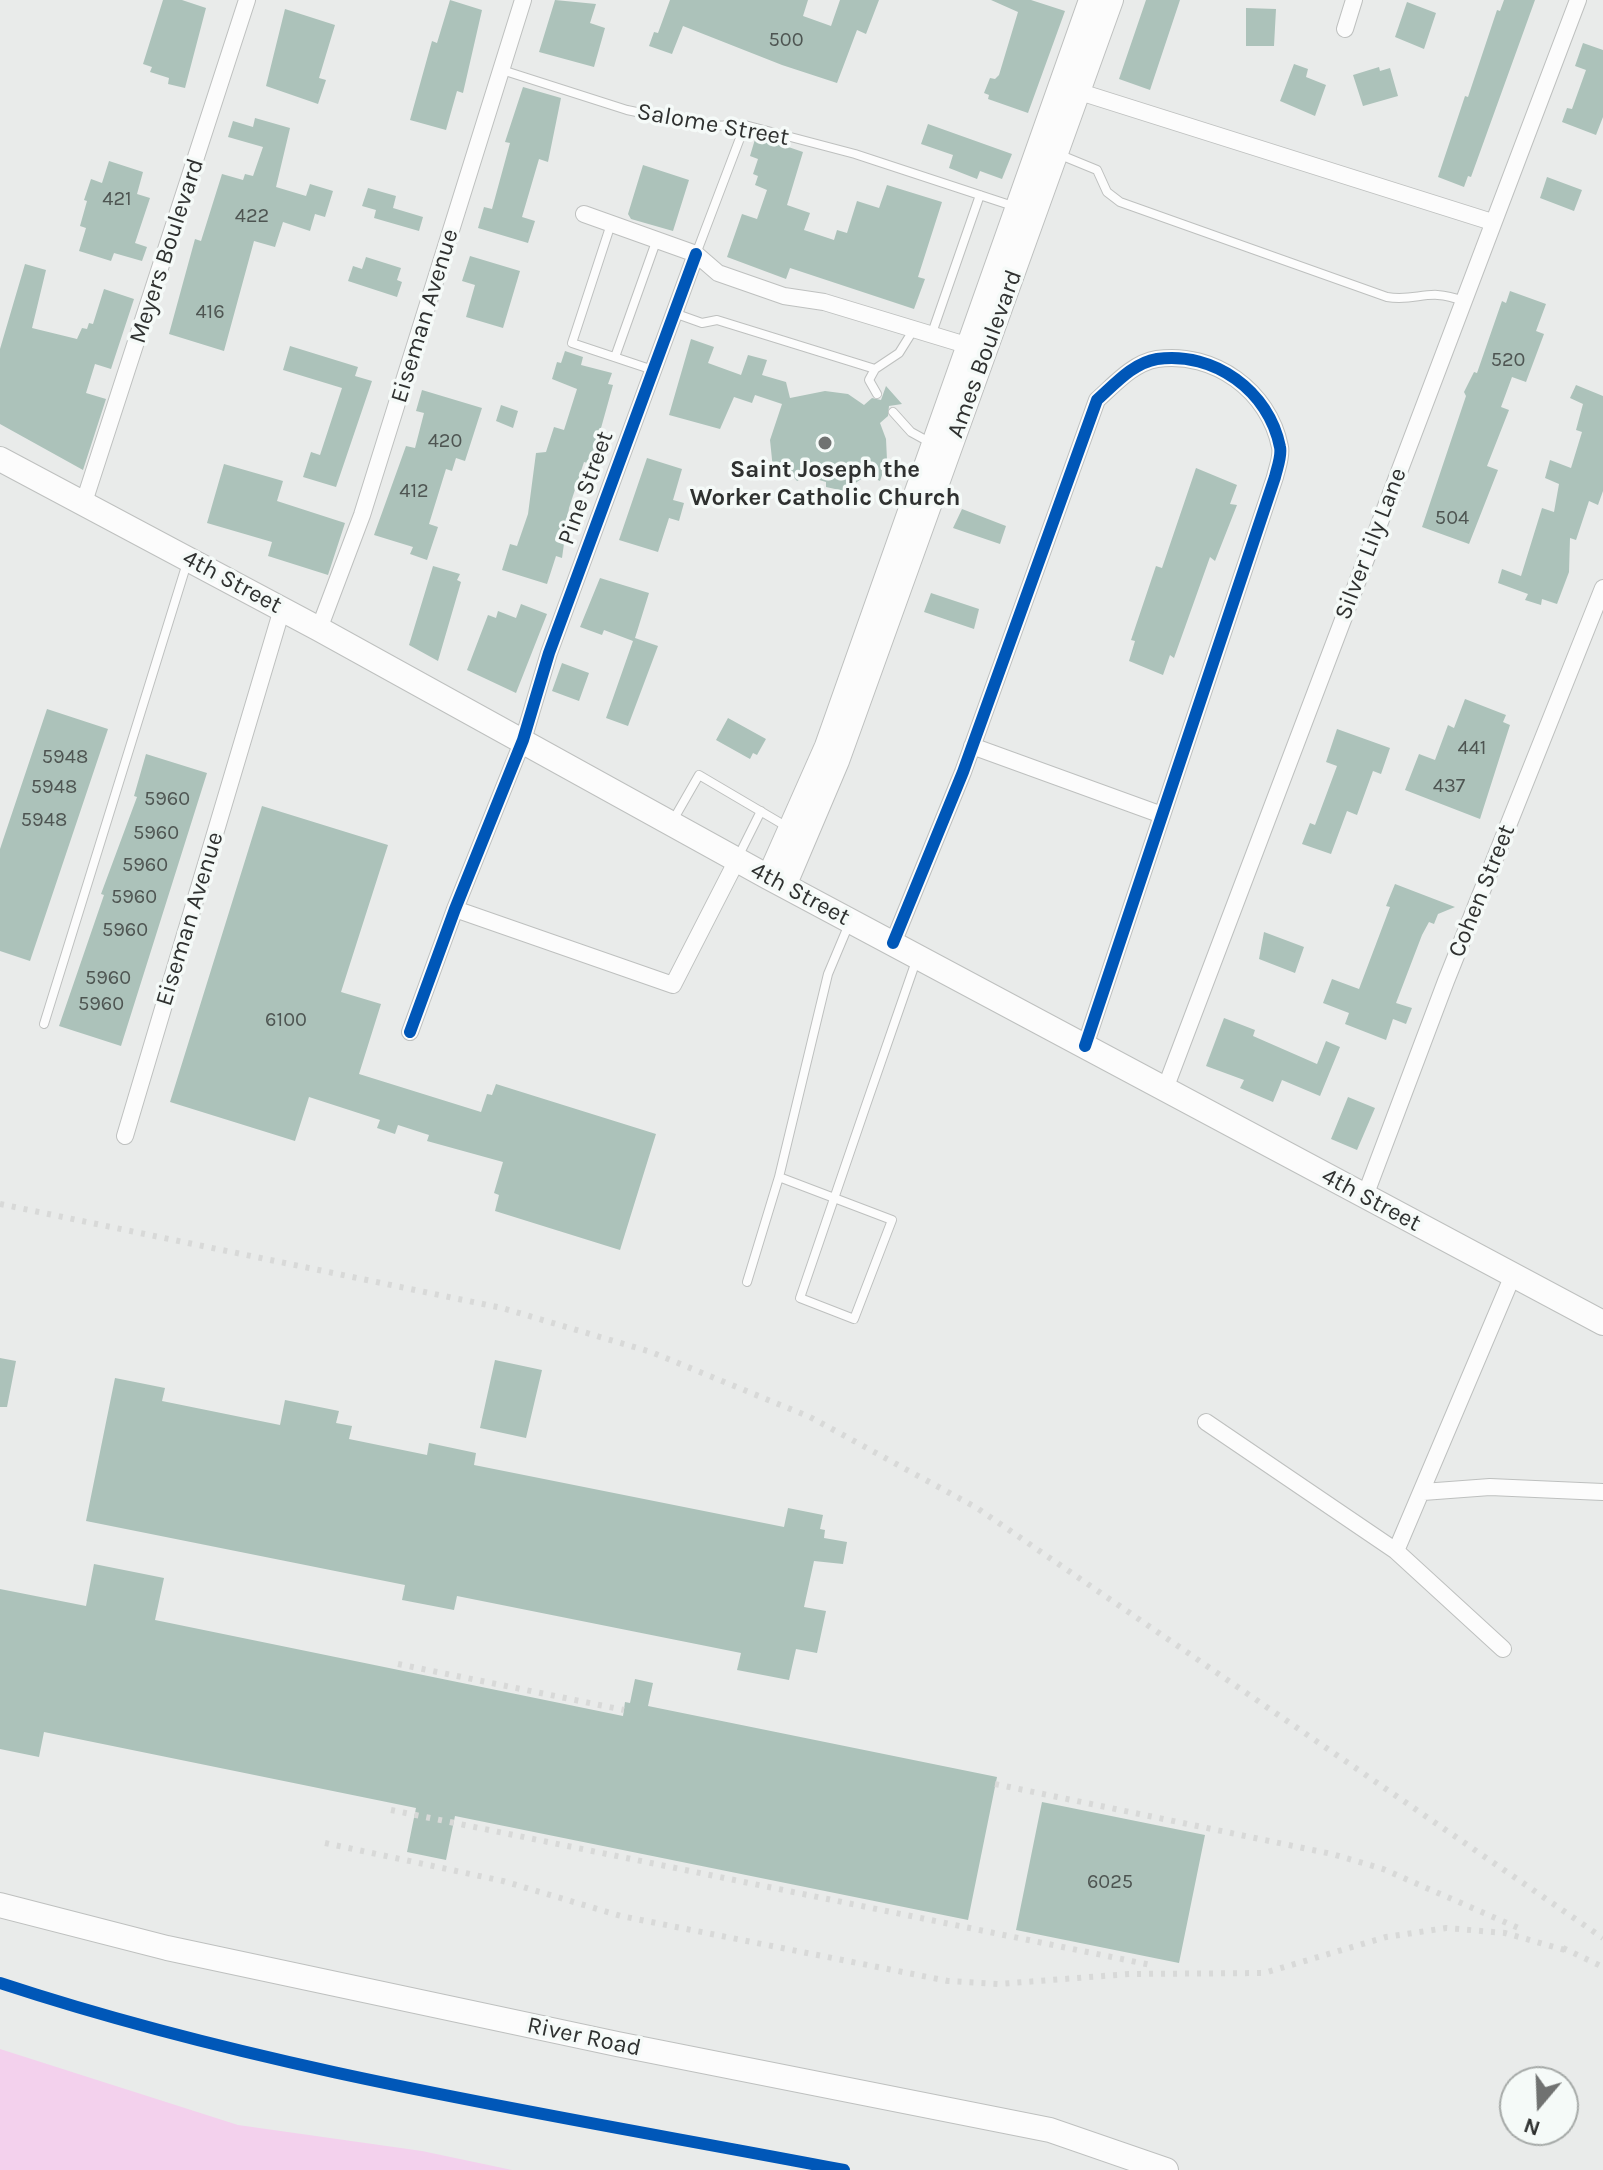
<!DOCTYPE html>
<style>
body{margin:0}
#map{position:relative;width:1603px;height:2170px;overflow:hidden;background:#e9ebea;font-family:Karla,sans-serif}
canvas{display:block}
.north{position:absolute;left:1499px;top:2066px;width:80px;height:80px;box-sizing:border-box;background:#f5faf8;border:2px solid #a6aaa8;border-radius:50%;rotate:199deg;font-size:22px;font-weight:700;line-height:32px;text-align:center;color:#2f3130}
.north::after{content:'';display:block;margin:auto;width:28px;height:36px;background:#707271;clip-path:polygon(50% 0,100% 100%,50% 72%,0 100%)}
</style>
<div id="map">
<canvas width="1603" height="2170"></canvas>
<div class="north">N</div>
</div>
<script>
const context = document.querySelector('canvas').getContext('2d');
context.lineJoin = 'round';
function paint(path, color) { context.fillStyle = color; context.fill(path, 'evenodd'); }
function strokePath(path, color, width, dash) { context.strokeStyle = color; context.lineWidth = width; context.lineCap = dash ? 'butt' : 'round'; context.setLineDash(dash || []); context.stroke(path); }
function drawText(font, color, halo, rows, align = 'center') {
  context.font = font + ' Karla,sans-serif'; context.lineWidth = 7; context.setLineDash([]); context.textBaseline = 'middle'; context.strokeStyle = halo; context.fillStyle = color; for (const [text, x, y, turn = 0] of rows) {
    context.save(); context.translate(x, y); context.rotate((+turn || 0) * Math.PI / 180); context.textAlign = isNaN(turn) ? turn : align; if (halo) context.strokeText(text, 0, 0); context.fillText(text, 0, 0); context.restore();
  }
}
paint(new Path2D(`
 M0 2049 238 2125 422 2151 512 2170H0Z`), '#f3d1ed');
paint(new Path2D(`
 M163 0H182L206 8 185 88 168 84 169 78 150 72 152 67 143 64Z
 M450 0 482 10 463 93 457 91 446 130 410 120 432 41 437 43Z
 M555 0 596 4 590 23 605 28 594 67 539 52Z
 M670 0H808L803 16 831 26 840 0H879L866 34 857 30 837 83 782 65 683 26 672 54 649 46 654 32 658 33Z
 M991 0H1031L1065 11 1028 113 988 99 989 95 984 93 990 78 995 79 999 75 1018 12Z
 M1146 0H1180L1150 90 1119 79Z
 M1504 0H1535L1471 177 1468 176 1464 187 1438 177 1465 96 1468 97 1497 10 1500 11Z
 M1407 2 1436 13 1424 49 1395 37Z
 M1246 8 1276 9 1274 46H1246Z
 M285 9 335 25 319 78 326 80 318 104 266 86Z
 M1583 43 1603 50V117L1596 135 1562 122 1567 108 1572 109 1586 70 1575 66Z
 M1294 64 1308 69 1306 77 1326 85 1315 116 1280 101Z
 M1379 67 1380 71 1390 68 1398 96 1363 106 1353 75Z
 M523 87 561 98 548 162 539 159 522 217 535 221 528 243 478 228 484 207 492 209 510 143 505 142Z
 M255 118 290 128 276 187 306 196 310 184 333 191 325 217 315 214 310 231 283 222 275 247 254 241 224 351 169 334 195 239 201 241 222 174 243 180 245 174 253 176 263 147 228 137 233 121 253 127Z
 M928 124 1012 154 1002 179 980 171 977 179 949 168 953 155 921 144Z
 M756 136 803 152 787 205 810 213 804 230 834 240 837 230 847 233 857 201 879 208 887 185 942 202 918 277 925 279 914 309 790 268 786 279 727 257 742 214 757 219 767 190 755 185 758 176 753 174 758 159 750 156Z
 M109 161 143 172 137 194 150 198 135 243 147 247 142 261 114 253 111 261 79 251 86 228 80 226 87 201 84 200 91 179 102 183Z
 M643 165 689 180 673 231 631 219 628 214Z
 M1547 177 1582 190 1574 211 1540 198Z
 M368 188 396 196 393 208 423 217 419 231 374 218 376 210 362 206Z
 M470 256 520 271 503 328 466 317 475 285 462 281Z
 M366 257 401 268 397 280 402 282 397 297 348 281 353 266 362 269Z
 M25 264 46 270 32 328 77 339 82 328 87 329 89 323 93 324 104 289 134 299 111 369 95 364 86 393 106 399 83 470 0 424V349Z
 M1510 291 1546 304 1536 331 1544 334 1526 382 1512 377 1501 407 1509 410 1487 466 1498 470 1469 544 1422 527 1466 396 1464 392 1474 372 1477 373 1502 301 1506 303Z
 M691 339 714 347 708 363 741 375 748 355 767 360 762 375 786 382 790 398 825 391 848 394 864 405 872 398 881 400 886 386 902 404 889 406 888 416 880 423 886 439 887 460 880 481 867 475 844 491 826 487V482L806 476 797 481 792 475 773 469 770 440 782 404 755 395 752 403 734 397 720 429 669 415Z
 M290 346 358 367 355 376 372 381 336 487 303 477 311 452 320 455 342 388 283 370Z
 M565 351 583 357 581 365 612 373 608 384 613 385 591 464 584 462 569 508 562 558 556 556 547 584 502 570 510 544 517 546 528 514 536 453 546 452 554 427 564 430 577 389 552 379 557 362 561 363Z
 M1576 385 1603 396V491L1598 505 1589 501 1576 540 1570 538 1569 572 1557 604 1542 599 1541 605 1525 600 1528 594 1498 583 1502 569 1521 576 1542 508 1554 512 1559 484 1545 478 1550 460 1571 468 1582 432 1576 430 1583 404 1570 398Z
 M422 390 482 408 465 461 456 458 452 471 446 469 429 524 438 527 427 560 410 554 413 547 374 535 406 446 415 448 424 413 416 411Z
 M501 405 518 411 513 428 496 421Z
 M647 458 682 469 673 500 684 503 679 521 669 518 658 552 619 540Z
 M224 464 283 481 277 501 345 523 328 575 268 556 272 542 207 523Z
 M1196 468 1237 485 1230 504 1237 505 1215 561 1210 557 1174 658 1170 655 1163 675 1129 661 1135 641 1131 640 1156 566 1162 568Z
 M962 509 1006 526 1000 544 953 528Z
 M433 566 460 574 457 580 461 582 438 661 409 645Z
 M600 578 649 593 635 638 658 646 628 726 606 718 633 641 604 630 602 635 580 627Z
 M931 593 979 609 974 629 924 612Z
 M521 604 547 614 516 693 467 670 488 615 496 618 498 611 516 618Z
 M562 663 589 673 579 701 552 691Z
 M1465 699 1506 715 1503 722 1510 725 1480 819 1405 790 1419 754 1435 760 1448 725 1454 728Z
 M47 709 108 729 30 961 0 951V849Z
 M728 718 766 739 757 755 753 753 750 759 716 740Z
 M1337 729 1390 748 1381 774 1373 771 1357 815 1347 811 1331 854 1302 844 1310 823 1315 825 1337 766 1326 762Z
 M146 754 207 773 121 1046 59 1026 104 895 101 894 137 797 134 796Z
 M262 806 388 845 341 992 381 1004 359 1074 481 1112 487 1094 492 1095 496 1084 656 1134 620 1250 495 1211 499 1195 494 1193 503 1162 427 1141 429 1135 398 1125 395 1134 377 1128 380 1120 309 1097 295 1141 170 1102Z
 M1395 884 1455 907 1438 914 1434 924 1429 922 1422 935 1396 1003 1412 1008 1406 1024 1393 1019 1386 1040 1345 1024 1349 1013 1323 1003 1332 979 1359 989 1390 907 1386 906Z
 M1264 932 1304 947 1295 973 1259 959Z
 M1224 1018 1255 1030 1253 1036 1317 1064 1326 1041 1340 1047 1320 1096 1282 1080 1273 1102 1240 1088 1244 1080 1206 1066Z
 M1348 1097 1375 1108 1357 1150 1331 1139Z
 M0 1358 16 1361 7 1407H0Z
 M495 1360 542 1370 526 1438 480 1428Z
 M115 1378 165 1388 162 1401 280 1425 285 1400 339 1411 336 1423 352 1426 349 1439 427 1455 429 1443 476 1453 474 1465 784 1527 788 1508 823 1515 820 1529 825 1530 824 1538 847 1542 843 1564 814 1561 804 1607 826 1611 817 1653 796 1649 789 1680 737 1670 741 1653 457 1596 454 1610 402 1600 405 1585 86 1521Z
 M94 1564 164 1578 155 1620 623 1716 625 1702 630 1703 635 1679 653 1683 648 1706 997 1777 968 1920 455 1816 446 1860 407 1852 416 1808 44 1732 39 1757 0 1749V1589L86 1606Z
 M1042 1802 1205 1835 1179 1963 1016 1930Z`), '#acc2ba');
const service = new Path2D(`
 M502 70 627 110 704 126 745 125 855 154 1016 207
 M1058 154 1097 170 1107 192 1120 202 1387 297C1418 302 1428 287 1463 301
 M611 224 572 343 653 370
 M696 254 745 125
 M674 313 702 323 717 320 875 369 899 353 914 329
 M932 333 980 195
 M615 357 657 239
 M875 369 869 380 877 394
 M893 412 911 432 931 443
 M672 822 699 775 789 828
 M739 855 761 811
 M44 1024 187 563
 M779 1177 828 974 849 924
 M747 1282 779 1177 892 1220 854 1319 800 1298C838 1186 877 1073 916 961`);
const minor = new Path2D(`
 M1345 29 1354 0
 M1080 92 1492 222
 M584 214 696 254 718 273 784 296 824 302 966 345
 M84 502 247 0
 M319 629 362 515 523 0
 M972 746 1162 815
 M455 909 673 985 737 860
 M893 943 963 772 1097 400C1115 384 1133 363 1157 359 1214 351 1269 391 1280 447 1282 456 1277 468 1275 477L1085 1046
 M410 1032 455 909 523 740 549 653 696 254
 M1165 1089 1578 0
 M125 1136 282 609
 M1365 1196 1446 981 1603 588
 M1206 1422 1396 1551 1503 1649
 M1423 1492 1490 1487 1603 1492
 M1396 1551 1513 1275`);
const tertiary = new Path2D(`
 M768 877 826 746 1090 0
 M785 886 838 761 1112 0`);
const secondary = new Path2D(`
 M0 459 319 629 768 877 1603 1323
 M0 1905 167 1948 617 2044 1050 2130 1166 2170`);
strokePath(service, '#bec0bf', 10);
strokePath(minor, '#bec0bf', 18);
strokePath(tertiary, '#bec0bf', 24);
strokePath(secondary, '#bec0bf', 26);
strokePath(service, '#fcfcfc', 8);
strokePath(minor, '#fcfcfc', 16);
strokePath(tertiary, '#fcfcfc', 22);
strokePath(secondary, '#fcfcfc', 24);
strokePath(new Path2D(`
 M0 1204 502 1308 651 1352 810 1417 977 1508 1603 1938
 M398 1664 624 1710
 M995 1784 1332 1854 1383 1869 1523 1930
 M391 1810 1151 1965
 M325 1843 503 1881 621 1916 948 1981 999 1984 1129 1974 1264 1973 1386 1937 1446 1928 1505 1933 1572 1952
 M1563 1948 1603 1967`), '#d8d9d8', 6, [4, 8]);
strokePath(new Path2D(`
 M893 943 963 772 1097 400C1115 384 1133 363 1157 359 1214 351 1269 391 1280 447 1282 456 1277 468 1275 477L1085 1046
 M410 1032 455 909 523 740 549 653 696 254
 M0 1983C273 2073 562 2116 844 2170`), '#0057b8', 12);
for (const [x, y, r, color] of [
 [825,443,8,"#707271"]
]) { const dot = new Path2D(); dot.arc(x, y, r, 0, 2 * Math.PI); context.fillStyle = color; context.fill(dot); strokePath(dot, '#f5faf8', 3); }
drawText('20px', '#4e5552', null, [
 ["500",786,40],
 ["421",117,199],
 ["422",252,216],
 ["416",210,312],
 ["520",1508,360],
 ["420",445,441],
 ["412",414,491],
 ["504",1452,518],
 ["441",1472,748],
 ["5948",65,757],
 ["437",1449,786],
 ["5948",54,787],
 ["5960",167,799],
 ["5948",44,820],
 ["5960",156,833],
 ["5960",145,865],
 ["5960",134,897],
 ["5960",125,930],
 ["5960",108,978],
 ["5960",101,1004],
 ["6100",286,1020],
 ["6025",1110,1882]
]);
drawText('24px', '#2f3130', '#f5faf8', [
 ["Salome Street",713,125,10],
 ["Meyers Boulevard",167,251,-72],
 ["Eiseman Avenue",425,316,-73],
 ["Ames Boulevard",985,354,-70],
 ["Pine Street",586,488,-70],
 ["Silver Lily Lane",1371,544,-69],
 ["4th Street",232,582,28],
 ["Cohen Street",1482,891,-68],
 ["4th Street",800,894,28],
 ["Eiseman Avenue",190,919,-73],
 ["4th Street",1371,1200,28],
 ["River Road",584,2037,12]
]);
drawText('bold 24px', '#2f3130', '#f5faf8', [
 ["Saint Joseph the",825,470],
 ["Worker Catholic Church",825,498]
]);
</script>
